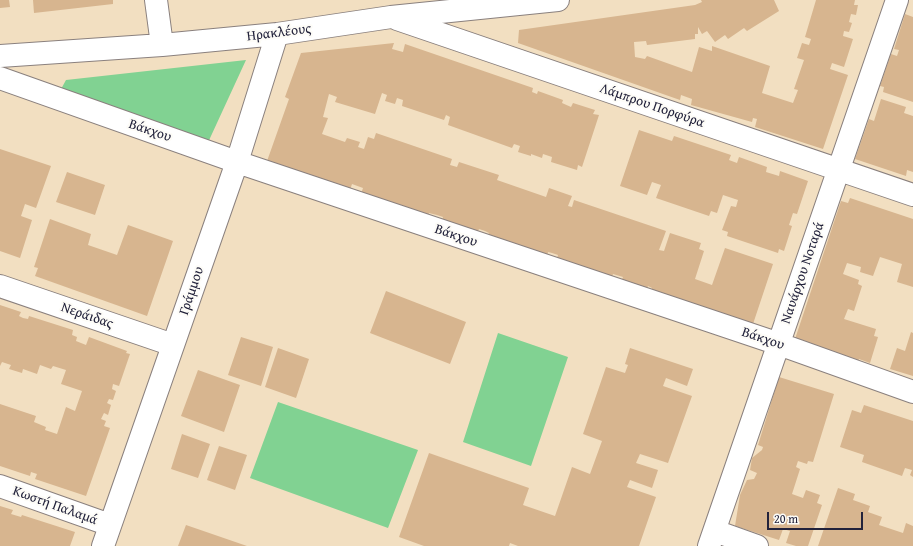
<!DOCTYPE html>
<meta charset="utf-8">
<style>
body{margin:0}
#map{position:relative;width:913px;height:546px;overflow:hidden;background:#f2dfc1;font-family:"Gentium Book Plus",serif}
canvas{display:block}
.scale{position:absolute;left:767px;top:512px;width:96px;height:18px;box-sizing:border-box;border:2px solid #22223b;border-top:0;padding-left:5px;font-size:12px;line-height:14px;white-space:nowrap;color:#22223b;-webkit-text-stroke:3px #fdfcf7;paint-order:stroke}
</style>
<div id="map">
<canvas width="913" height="546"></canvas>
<div class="scale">20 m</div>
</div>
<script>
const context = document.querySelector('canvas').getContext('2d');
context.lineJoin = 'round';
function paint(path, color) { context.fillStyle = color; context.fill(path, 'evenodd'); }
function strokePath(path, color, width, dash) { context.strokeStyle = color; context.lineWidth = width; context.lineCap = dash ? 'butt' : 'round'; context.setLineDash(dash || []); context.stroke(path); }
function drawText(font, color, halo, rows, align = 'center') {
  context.font = font + ' "Gentium Book Plus",serif'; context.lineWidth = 4; context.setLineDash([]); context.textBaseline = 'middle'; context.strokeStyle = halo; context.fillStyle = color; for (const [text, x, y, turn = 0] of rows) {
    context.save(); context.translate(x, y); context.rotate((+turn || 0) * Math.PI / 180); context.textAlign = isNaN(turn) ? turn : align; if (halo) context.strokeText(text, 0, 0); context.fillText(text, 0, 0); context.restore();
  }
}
paint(new Path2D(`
 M246 60 205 149 60 91 66 80Z
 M498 333 568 357 531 466 463 442Z
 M278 402 418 450 388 528 250 478Z`), '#81d292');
paint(new Path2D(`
 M0 0H9L10 7 0 8Z
 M33 0H113V4L34 13Z
 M701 0H774L779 11 747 31 744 28 728 39 725 35 715 42 707 31 702 34 698 27V34H695V39L647 45 646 41 634 42 635 57 645 59 647 56 692 72 699 47 712 51V46L770 66 762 93 793 103 798 90 794 89 804 60 797 58 802 43 809 45 811 39 805 37 816 0H855L854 5H858L856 15 851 14 849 22 852 23 849 32 844 31 843 36 853 39 844 67 832 63 830 69 848 75 823 149 755 127 757 119 753 118 752 122 691 105 692 99 681 95 680 100 518 43 519 30 695 5 702 2Z
 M905 14 913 17V102L883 92 884 87 880 86 891 54 897 56 899 50 894 49Z
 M394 43 392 49 403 52 405 44 533 88 532 92 537 94 538 91 563 100 562 103 571 107 573 103 595 110 593 114 599 115 582 167 578 165 577 170 551 162 552 157 543 154 542 158 531 154V156L518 152 520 146 514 144 512 148 448 125 450 117 446 115 444 120 402 106 403 100 397 98 395 104 385 101 387 95 382 93 375 114 335 102 337 97 329 94 323 117 328 118 322 134 345 142 347 138 360 142 358 147 364 149 368 137 374 139 376 133 452 159 450 165 457 167 459 162 499 175 497 180 546 197 549 188 572 196 568 206 572 207 574 200 666 231 659 250 664 251 670 233 701 243 699 249 704 251 695 279 712 285 725 248 773 264 751 330 650 294 652 288 648 286 646 291 621 282 623 277 613 274 611 279 556 261 558 255 552 253 548 252 547 257 487 237 489 233 485 231 479 229 477 233 442 221 443 217 437 215 429 213 428 216 361 194 363 188 352 184 349 193 266 164 289 99 285 97 301 53Z
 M881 99 906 107 904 113 913 116V172L907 170 906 176 855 159 869 119 874 121Z
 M639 130 672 141 674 136 731 155 729 160 737 163 739 157 767 167 766 172 779 176 780 171 808 181 797 214 793 213 789 225 792 226 784 251 779 249 778 253 727 236 728 232 722 230 731 206 736 207 738 200 723 195 717 213 711 211 709 216 656 198 661 185 652 182 647 195 620 186Z
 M0 149 51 166 36 208 25 204 21 216 32 220 20 258 0 251Z
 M67 172 105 185 95 215 56 202Z
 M850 198 913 219V287L897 282 902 264 880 257 873 276 860 272 861 267 847 263 843 274 859 280 858 284 862 286 854 311 848 309 844 319 876 329 874 336 878 337 870 363 859 359 857 363 794 342 841 201 848 203Z
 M50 219 91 234 88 245 117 255 128 225 173 241 147 316 35 276 38 268 34 267Z
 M386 291 466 322 450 364 370 333Z
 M0 305 21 312 19 316 23 318 28 319 29 316 73 330 72 335 77 337 76 341 86 345 89 337 127 351 126 353 130 354 119 386 113 384 112 389 116 391 113 400 109 399 107 403 111 405 108 415 104 413 101 419 106 421 104 426 110 428 86 496 35 479 37 474 31 472 30 476 0 466V404L36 416 34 422 46 427 45 430 57 434 66 407 75 411 82 391 61 384 66 370 53 366 51 369 40 365 37 374 23 369 22 373 9 369 11 365 2 362 0 366Z
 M911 332 913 333V376L890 369 897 348 905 351Z
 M241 337 273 347 261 386 228 375Z
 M278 348 309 359 296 398 265 387Z
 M630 348 693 369 687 386 666 378 663 386 692 396 668 463 640 454 636 463 658 470 652 488 630 480 627 487 656 497 639 546H518L510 543 509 546H424L399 537 429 453 529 488 523 505 555 516 572 467 590 474 602 441 583 434 606 367 625 373 628 365 625 364Z
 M198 370 240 385 224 432 181 416Z
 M779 377 834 394 813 462 808 461 807 464 798 461 796 467 800 469 792 494 803 498 806 490 820 495 817 503 822 505 808 546H796L786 543 790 531 783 529 779 540 735 526 740 495 747 480 754 479 757 473 750 470 752 458 762 450 763 447 758 445Z
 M864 405 913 421V477L910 475 912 470 905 468 902 476 862 462 864 455 840 447 852 410 861 413Z
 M182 434 210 444 198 478 171 469Z
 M219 446 247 455 235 490 207 480Z
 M838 488 855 494 853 500 870 506 868 512 882 517 879 525 903 533 906 523 913 526V546H818Z
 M0 506 13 510 11 514 21 517 22 515 75 532 70 546H0Z
 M186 525 247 546H178Z`), '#d7b58f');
const minor = new Path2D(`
 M156 0 162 45
 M397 19 913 195
 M0 56 162 45 277 34 391 17 558 0
 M0 78 237 162 779 344 913 392
 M0 286 173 345
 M0 486 110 525
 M715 531 757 546
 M103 546 237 162 277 34
 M709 546 897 0`);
strokePath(minor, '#8a807e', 24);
strokePath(minor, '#fff', 22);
drawText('14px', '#22223b', '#fdfcf7', [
 ["Ηρακλέους",279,33,-7],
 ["Λάμπρου Πορφύρα",652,106,19],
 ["Βάκχου",150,131,19],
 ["Βάκχου",456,236,19],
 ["Ναυάρχου Νοταρά",803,273,-71],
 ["Γράμμου",192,291,-71],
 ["Νεράιδας",87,316,19],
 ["Βάκχου",763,339,19],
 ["Κωστή Παλαμά",55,506,20]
]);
</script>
